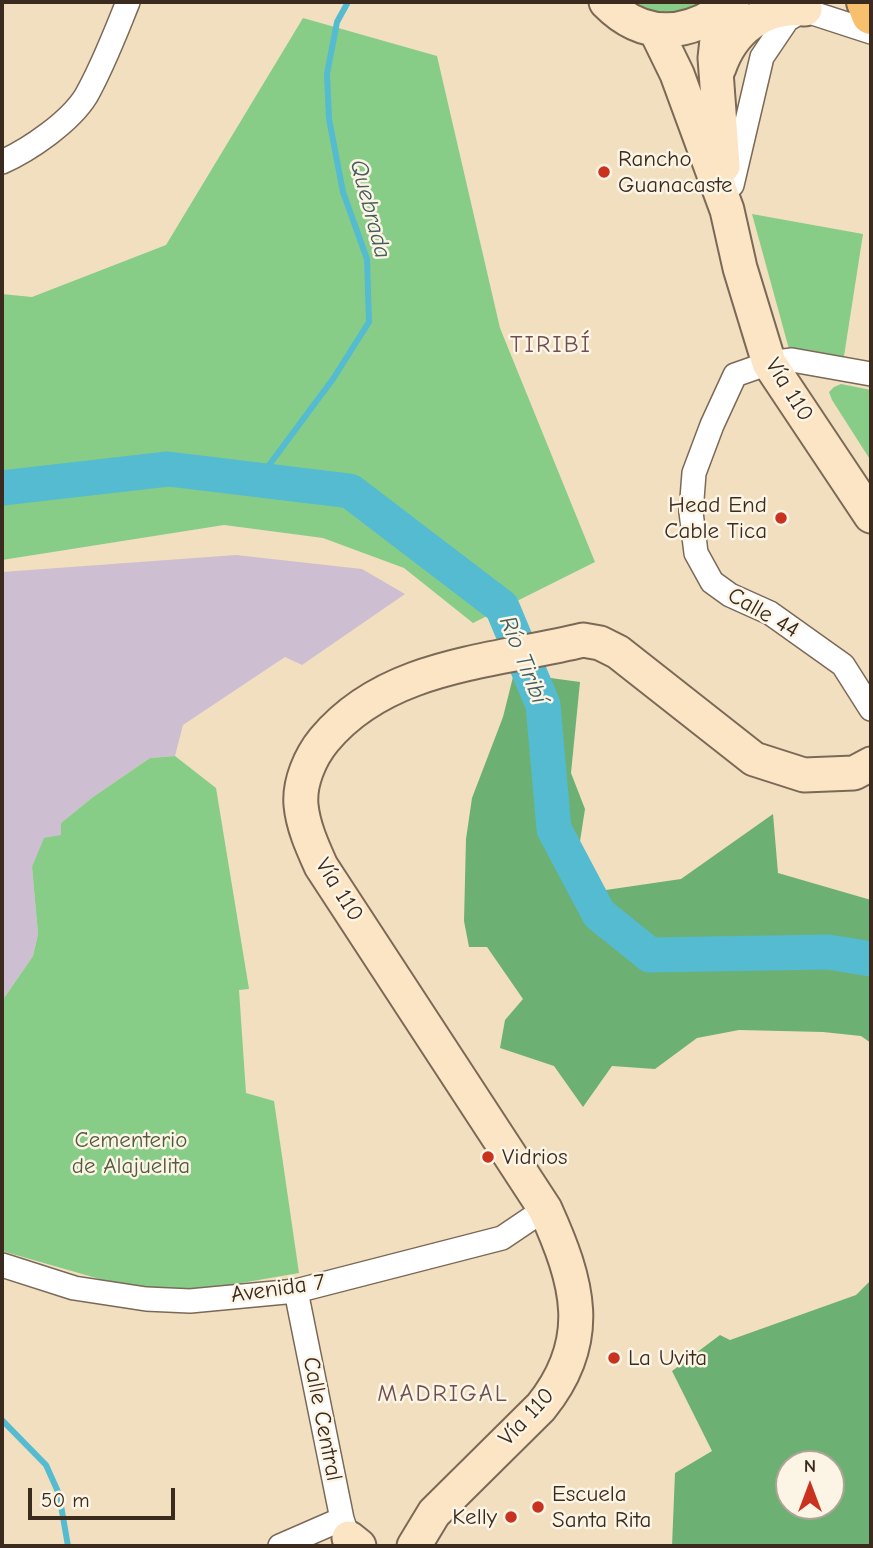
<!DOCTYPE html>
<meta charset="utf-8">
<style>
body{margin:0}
#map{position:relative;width:873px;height:1548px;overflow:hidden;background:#f2dfc0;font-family:"Comic Neue",sans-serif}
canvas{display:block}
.frame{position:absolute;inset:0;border:4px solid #3b2a1e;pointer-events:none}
.north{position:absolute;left:775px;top:1450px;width:70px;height:70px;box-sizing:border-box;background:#fcf5e5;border:2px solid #afa495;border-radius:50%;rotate:0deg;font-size:19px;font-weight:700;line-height:28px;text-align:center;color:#3b2a1e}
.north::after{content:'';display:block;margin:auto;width:24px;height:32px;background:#c8321e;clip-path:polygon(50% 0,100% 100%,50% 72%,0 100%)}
.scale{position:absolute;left:28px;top:1488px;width:147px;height:32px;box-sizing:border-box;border:4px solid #3b2a1e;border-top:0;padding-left:9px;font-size:21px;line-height:24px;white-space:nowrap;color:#3b2a1e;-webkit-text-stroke:5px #fcf5e5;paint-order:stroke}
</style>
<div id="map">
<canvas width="873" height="1548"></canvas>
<div class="frame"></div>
<div class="north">N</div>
<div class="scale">50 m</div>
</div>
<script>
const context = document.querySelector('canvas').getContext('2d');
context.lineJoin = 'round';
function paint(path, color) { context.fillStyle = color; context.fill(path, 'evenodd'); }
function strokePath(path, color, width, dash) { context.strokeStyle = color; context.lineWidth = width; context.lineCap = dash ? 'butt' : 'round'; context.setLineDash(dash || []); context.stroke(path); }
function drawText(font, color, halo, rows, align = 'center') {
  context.font = font + ' "Comic Neue",sans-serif'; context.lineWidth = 5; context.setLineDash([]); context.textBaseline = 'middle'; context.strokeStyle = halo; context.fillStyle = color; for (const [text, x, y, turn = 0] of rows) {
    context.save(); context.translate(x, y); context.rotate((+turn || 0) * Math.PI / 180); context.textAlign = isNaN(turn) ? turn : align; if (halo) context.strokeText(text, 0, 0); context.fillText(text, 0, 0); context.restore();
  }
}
paint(new Path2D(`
 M236 555 362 569 405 594 302 665 285 657 183 725 175 756 150 758 93 797 61 823V835L32 867 38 934 33 956 2 1001V572Z`), '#cebed1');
paint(new Path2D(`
 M619 2H711L658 19Z
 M303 18 437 56 500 328 595 562 473 623 404 568 323 538 224 525 2 560V294L32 297 166 245Z
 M752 214 863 234 842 369 792 360Z
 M841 384 871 390V461L832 400 829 392 834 387Z
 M175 756 216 788 249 989 239 990 246 1093 274 1101 299 1273 183 1293 103 1280 2 1251V1001L33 956 38 934 32 867 44 838 61 835V823L93 797 150 758Z`), '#87cd88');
paint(new Path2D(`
 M514 673 580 682 571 773 585 809 578 854 599 891 681 879 773 814 778 873 871 900V1043L861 1036 823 1032 739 1030 697 1038 655 1069 612 1066 583 1107 554 1066 500 1048 505 1020 523 999 487 947H469L464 921 466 839 472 798 503 717Z
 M871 1280V1546H672L675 1473 712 1451 672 1371 720 1335 730 1340 856 1295ZM789 1464H831V1506H789Z`), '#6db074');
strokePath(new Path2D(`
 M258 480 333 379 369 322 367 259 343 192 329 119 327 74 337 22 348 2
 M2 1420 46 1465 59 1494 68 1546`), '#54bbd1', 6);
strokePath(new Path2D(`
 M2 488 168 469 350 491 502 607 543 705 554 829 599 914 650 955 828 952 871 959`), '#54bbd1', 35);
const street = new Path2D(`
 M791 6 871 32
 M2 162C29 150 70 122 86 96 103 66 115 34 128 2
 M732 185 762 57 787 20 805 9
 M871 374 792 360 769 363 735 375 712 425 694 473 691 512 696 553 712 582 730 595 770 613 843 665 871 709
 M2 1265 74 1288 146 1299 190 1301 296 1291 502 1238 545 1209
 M296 1291 342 1519 351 1546
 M280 1546 342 1519`);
const secondary = new Path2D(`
 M606 2C645 42 690 36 732 3
 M720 12 715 58 723 166
 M656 31 677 74 727 210 740 268 769 363 871 516
 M719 68C732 30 763 5 805 9
 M349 1538 359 1546
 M414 1546 434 1513 541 1407C595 1340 578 1282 545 1209L321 866C312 846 303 826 301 805 299 783 310 757 324 740 387 664 493 662 583 640L600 643 618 652 754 759 804 775 854 773 871 764`);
const highway = new Path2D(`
 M866 2 871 15`);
strokePath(street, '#7b6957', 26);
strokePath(secondary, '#7b6957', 37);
strokePath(highway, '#7b6957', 42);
strokePath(street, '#fff', 23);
strokePath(secondary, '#fce5c4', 33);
strokePath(highway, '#f8bf6c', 38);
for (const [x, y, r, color] of [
 [604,172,7,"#c8321e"],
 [781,518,7,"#c8321e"],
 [488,1157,7,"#c8321e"],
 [614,1358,7,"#c8321e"],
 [538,1507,7,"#c8321e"],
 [511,1517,7,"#c8321e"]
]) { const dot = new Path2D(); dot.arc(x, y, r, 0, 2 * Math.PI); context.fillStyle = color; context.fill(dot); strokePath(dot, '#fcf5e5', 2.5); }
drawText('23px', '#3b2a1e', '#fcf5e5', [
 ["Rancho",618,159],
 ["Guanacaste",618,185],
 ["Head End",767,505,"right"],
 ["Cable Tica",767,531,"right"],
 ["Vidrios",502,1157],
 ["La Uvita",628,1358],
 ["Escuela",552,1494],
 ["Santa Rita",552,1520],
 ["Kelly",497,1517,"right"]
], 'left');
drawText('23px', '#3b2a1e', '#fcf5e5', [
 ["Vía 110",789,390,58],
 ["Calle 44",763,613,30],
 ["Vía 110",339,890,58],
 ["Avenida 7",278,1289,-8],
 ["Vía 110",527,1417,-47],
 ["Calle Central",322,1419,79]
]);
drawText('23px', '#525b3e', '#fcf5e5', [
 ["Cementerio",131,1140],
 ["de Alajuelita",131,1166]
]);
drawText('italic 24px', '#445d5d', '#fcf5e5', [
 ["Quebrada",370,209,75],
 ["Río Tiribí",523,660,68]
]);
context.letterSpacing = '2px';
drawText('24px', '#6f4f50', '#fcf5e5', [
 ["TIRIBÍ",551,345],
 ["MADRIGAL",443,1394]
]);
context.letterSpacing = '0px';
</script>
